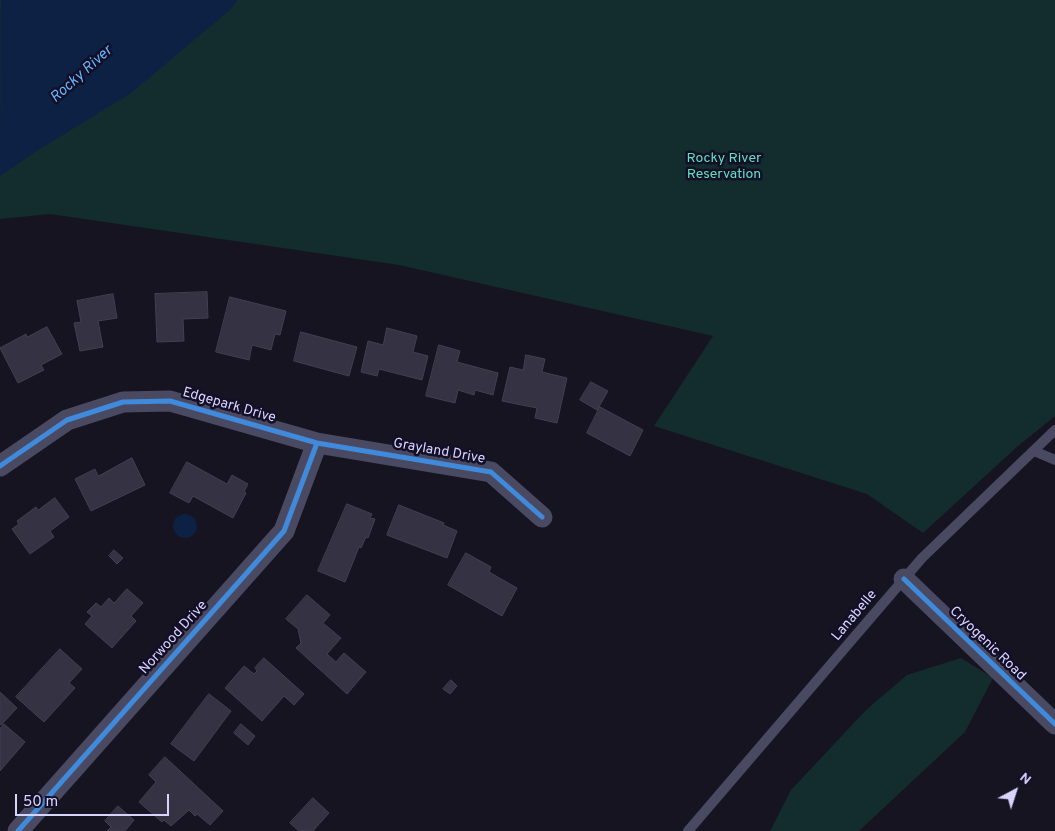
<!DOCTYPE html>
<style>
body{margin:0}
#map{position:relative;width:1055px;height:831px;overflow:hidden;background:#161421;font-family:Overpass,sans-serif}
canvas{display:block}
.north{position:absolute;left:990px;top:766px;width:50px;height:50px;-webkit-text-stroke:4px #130f26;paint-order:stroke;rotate:40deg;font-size:14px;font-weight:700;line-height:20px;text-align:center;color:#d9d4ff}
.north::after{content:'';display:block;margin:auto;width:18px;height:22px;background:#d9d4ff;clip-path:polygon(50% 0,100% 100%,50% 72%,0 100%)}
.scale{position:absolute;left:15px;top:794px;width:154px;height:22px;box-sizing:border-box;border:2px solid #d9d4ff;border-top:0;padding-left:6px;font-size:15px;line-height:18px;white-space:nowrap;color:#d9d4ff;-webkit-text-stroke:4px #130f26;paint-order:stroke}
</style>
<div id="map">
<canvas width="1055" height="831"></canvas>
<div class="north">N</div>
<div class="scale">50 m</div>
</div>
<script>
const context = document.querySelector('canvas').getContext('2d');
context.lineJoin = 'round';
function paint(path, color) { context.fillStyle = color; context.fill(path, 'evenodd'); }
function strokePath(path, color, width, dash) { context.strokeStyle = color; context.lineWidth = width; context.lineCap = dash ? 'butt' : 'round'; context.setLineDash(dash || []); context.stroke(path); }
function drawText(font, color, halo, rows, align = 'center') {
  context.font = font + ' Overpass,sans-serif'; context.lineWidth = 5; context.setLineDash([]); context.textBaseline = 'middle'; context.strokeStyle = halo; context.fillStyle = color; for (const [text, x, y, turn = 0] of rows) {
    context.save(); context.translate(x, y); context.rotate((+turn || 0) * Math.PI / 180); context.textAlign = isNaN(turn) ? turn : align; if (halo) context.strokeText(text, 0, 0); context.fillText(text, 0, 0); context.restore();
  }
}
paint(new Path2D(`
 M0 0H1055V416L1018 446 923 533 867 494 654 426 713 336 399 265 50 214 0 219Z
 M961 658 993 678 965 732 859 831H770L791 790 866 710 907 675Z`), '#132c2d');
paint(new Path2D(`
 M1 0H237L231 9 131 93 35 152 0 176Z
 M173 526a12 12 0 1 1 24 0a12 12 0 1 1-24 0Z`), '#0d2144');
const building = new Path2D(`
 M207 292 208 318 183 319 184 341 157 342 155 294Z
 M113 294 117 318 98 321 103 347 80 351 74 323 81 322 77 301Z
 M230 297 286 311 280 335 275 334 271 350 252 345 249 360 216 352Z
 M47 327 62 354 41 365 44 370 18 383 0 348 26 334 27 337Z
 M387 328 417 336 413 352 428 356 422 380 379 369 377 376 361 372 368 341 383 345Z
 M301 332 357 347 349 376 294 361Z
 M439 345 460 351 457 362 498 373 493 395 475 390 474 395 458 390 455 403 426 396Z
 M526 355 545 359 542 372 567 378 557 423 535 418 537 408 502 401 510 367 523 370Z
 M591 382 608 391 597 410 580 400Z
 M600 407 643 430 630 456 587 433Z
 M132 458 145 485 91 511 75 479 95 469 98 476Z
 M187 462 227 484 232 475 248 484 244 492 246 493 233 518 193 496 189 503 170 493Z
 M55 498 69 517 50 531 54 537 30 554 12 529 19 524 17 521 36 507 38 510Z
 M347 504 372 514 370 518 375 519 368 538 366 537 361 548 359 547 345 582 318 571Z
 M399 505 444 523 443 525 457 531 447 558 387 535Z
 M114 550 123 558 117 564 109 556Z
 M466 553 491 567 489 572 517 588 502 616 448 585Z
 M127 589 143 603 131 616 136 621 112 648 85 624 92 616 87 612 96 603 101 607 109 598 114 603Z
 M307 595 330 615 323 623 341 638 327 654 336 662 344 653 366 672 347 694 296 648 301 643 298 629 286 619Z
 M60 649 82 669 69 683 75 688 44 722 16 697Z
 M264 658 304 694 294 705 284 696 262 721 225 688 244 666 254 674 257 671 255 668Z
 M451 680 457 686 450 694 443 689Z
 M0 692 17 708 1 725 0 724Z
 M209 694 231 711 194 761 171 744Z
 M4 724 25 742 0 771V729Z
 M241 724 255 736 248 745 234 733Z
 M165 757 223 811 210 825 197 814 195 816 189 810 171 826 164 820 162 822 139 802 156 782 149 775Z
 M313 798 329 813 313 831H299L290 823Z
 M118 806 134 820 125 831H107L111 827 105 821Z`);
paint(building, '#343243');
strokePath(building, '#433f54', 1);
strokePath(new Path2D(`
 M1034 451 1055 460
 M688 831 922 558 1055 430`), '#4a4962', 10);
strokePath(new Path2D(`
 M0 466 67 420 123 402 170 401 317 443 491 472 542 517
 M904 579 1055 724
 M18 831 284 531 317 443`), '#4a4962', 21);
strokePath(new Path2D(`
 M0 466 67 420 123 402 170 401 317 443 491 472 542 517
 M904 579 1055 724
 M18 831 284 531 317 443`), '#408adc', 5);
drawText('14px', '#5fe0c0', '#130f26', [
 ["Rocky River",724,159],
 ["Reservation",724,175]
]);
drawText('14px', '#d9d4ff', '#130f26', [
 ["Edgepark Drive",229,406,16],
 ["Grayland Drive",439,452,10],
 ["Lanabelle",855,616,-50],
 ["Norwood Drive",174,638,-48],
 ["Cryogenic Road",987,644,44]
]);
drawText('italic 15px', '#62b6ff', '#130f26', [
 ["Rocky River",82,75,-42]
]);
</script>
